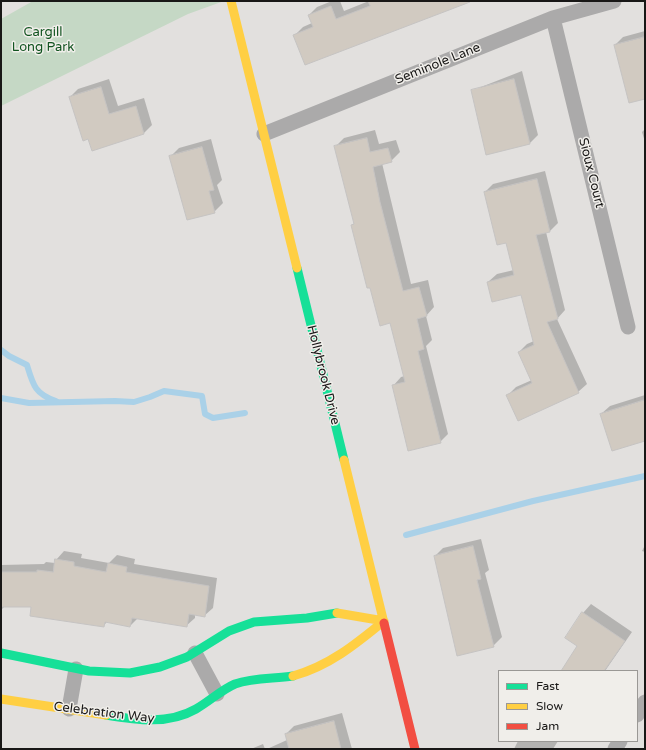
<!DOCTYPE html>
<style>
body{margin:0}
#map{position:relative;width:646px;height:750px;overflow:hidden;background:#e2e0de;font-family:"Varela Round",sans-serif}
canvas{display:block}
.frame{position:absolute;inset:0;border:2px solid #181716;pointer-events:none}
.legend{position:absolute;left:498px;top:670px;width:140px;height:72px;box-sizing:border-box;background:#f0eeea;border:1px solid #9a9895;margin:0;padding:5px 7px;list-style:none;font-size:12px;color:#181716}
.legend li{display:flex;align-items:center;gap:8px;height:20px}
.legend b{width:20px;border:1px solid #9a9895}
</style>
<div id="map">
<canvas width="646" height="750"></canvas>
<div class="frame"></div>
<ul class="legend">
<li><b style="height:5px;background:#16e098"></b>Fast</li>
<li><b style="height:5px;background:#ffcf43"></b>Slow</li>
<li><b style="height:5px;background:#f24e42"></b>Jam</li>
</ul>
</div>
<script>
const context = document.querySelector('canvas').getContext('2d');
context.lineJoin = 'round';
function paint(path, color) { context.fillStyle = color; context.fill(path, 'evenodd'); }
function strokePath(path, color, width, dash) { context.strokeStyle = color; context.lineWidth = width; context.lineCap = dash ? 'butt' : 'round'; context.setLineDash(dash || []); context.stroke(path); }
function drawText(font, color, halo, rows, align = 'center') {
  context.font = font + ' "Varela Round",sans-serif'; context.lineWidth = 3; context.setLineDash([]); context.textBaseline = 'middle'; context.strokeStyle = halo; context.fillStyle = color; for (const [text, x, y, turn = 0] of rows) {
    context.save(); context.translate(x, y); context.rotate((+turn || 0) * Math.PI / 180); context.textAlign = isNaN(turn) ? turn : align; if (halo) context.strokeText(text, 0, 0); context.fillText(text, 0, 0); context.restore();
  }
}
paint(new Path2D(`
 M33 1H224L188 14 1 106V19Z`), '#c5d8c5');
paint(new Path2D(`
 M332 1H340L344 11 369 1H450L295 35 303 27 312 23 309 15 317 7Z
 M645 31V98L615 45 623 37Z
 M522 71 538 135 530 143 473 95 481 87Z
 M109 79 118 106 144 98 152 125 144 133 93 149 70 97 78 89Z
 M645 129V142L642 132Z
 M375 130 379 144 396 140 400 152 391 161 382 163 411 284 428 280 434 307 426 316 432 340 426 346 448 434 440 442 393 386 401 377 405 376 391 322 370 286 352 225 355 223 336 146 344 138Z
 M211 139 222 180 217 185 223 203 214 212 171 156 179 148Z
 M545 171 558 223 550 231 546 232 565 310 557 319 587 384 578 392 507 396 516 387 532 380 519 352 527 344 534 341 522 294 488 282 497 274 514 270 507 242 485 192 493 184Z
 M645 395V440L601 414 610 406Z
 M481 539 489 570 485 573 502 637 493 646 435 556 443 548Z
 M645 545V552L642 551Z
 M64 551 82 554 81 558 109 563 117 555 135 559 134 564 217 578 213 608 204 616 195 614V618L186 626 138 618 130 626 108 621 103 626 33 606H5L1 610V565L44 564 46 562 55 563 56 560Z
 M591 604 632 632 605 671H562L579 646 566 637 583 613Z
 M342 713 352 749H267L287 740 286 734 294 726Z
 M518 741H558L553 749H514Z
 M263 744 265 749H251Z`), '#0003');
strokePath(new Path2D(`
 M1 350 9 356 27 365C33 385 35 394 56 401
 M1 398 29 403 115 401 134 402 150 397 164 391 202 396 205 414 213 418 245 413
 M406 535 533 501 645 476`), '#aad1e8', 6);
const building = new Path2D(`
 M368 1H469L470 2 305 65 293 35 313 27 308 15 331 6 336 19 370 6Z
 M645 37V99L629 103 614 45Z
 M514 79 530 144 486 155 471 90Z
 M101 87 109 114 136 106 144 134 92 151 88 139 83 141 69 97Z
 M367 138 370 152 388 148 392 162 373 167 380 202 403 291 419 287 427 316 417 319 424 349 418 351 441 443 408 451 392 385 405 382 390 323 380 326 370 288H367L351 225 354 224 334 146Z
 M202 147 214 190 209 191 215 213 187 220 169 156Z
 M537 179 550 232 536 235 558 319 547 322 579 393 518 421 506 395 532 383 518 352 534 345 521 295 492 302 487 282 514 275 506 243 497 245 484 192Z
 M645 400V441L612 451 600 414Z
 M473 546 481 579 477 580 494 647 457 656 434 556Z
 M55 559 74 562V566L106 572 108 563 127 567 126 572 209 586 205 617 189 614 187 627 132 618 130 627 105 622 104 627 30 616 31 607H1V572H37V570L53 572Z
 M582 612 625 641 604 671H561L577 646 565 638Z
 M334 721 341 749H289L285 734Z`);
paint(building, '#d1cac1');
strokePath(building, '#c5c3c2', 1);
strokePath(new Path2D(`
 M553 18 628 327
 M264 134 553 18 614 1
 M195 653 217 694
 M69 709 76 669
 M637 715 645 702
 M615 749 620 741`), '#abaaaa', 15);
strokePath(new Path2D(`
 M297 268 344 460
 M1 653 89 671 130 673 160 667 187 657 229 631 254 622 307 618 337 613
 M106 715C137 720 168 725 196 709 210 701 221 690 235 684 254 677 274 679 293 676`), '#16e098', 9);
strokePath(new Path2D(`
 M231 1 297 268
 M344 460 384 623
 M293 676C329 666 356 644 384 621L337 613
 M1 699 106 715`), '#ffcf43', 9);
strokePath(new Path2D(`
 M384 623 415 749`), '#f24e42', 9);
drawText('13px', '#10531f', '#f0eeea', [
 ["Cargill",43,33],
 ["Long Park",43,48]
]);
drawText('13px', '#181716', '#f0eeea', [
 ["Seminole Lane",438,64,-22],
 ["Sioux Court",591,173,76],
 ["Hollybrook Drive",323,375,76],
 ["Celebration Way",104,713,7]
]);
</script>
